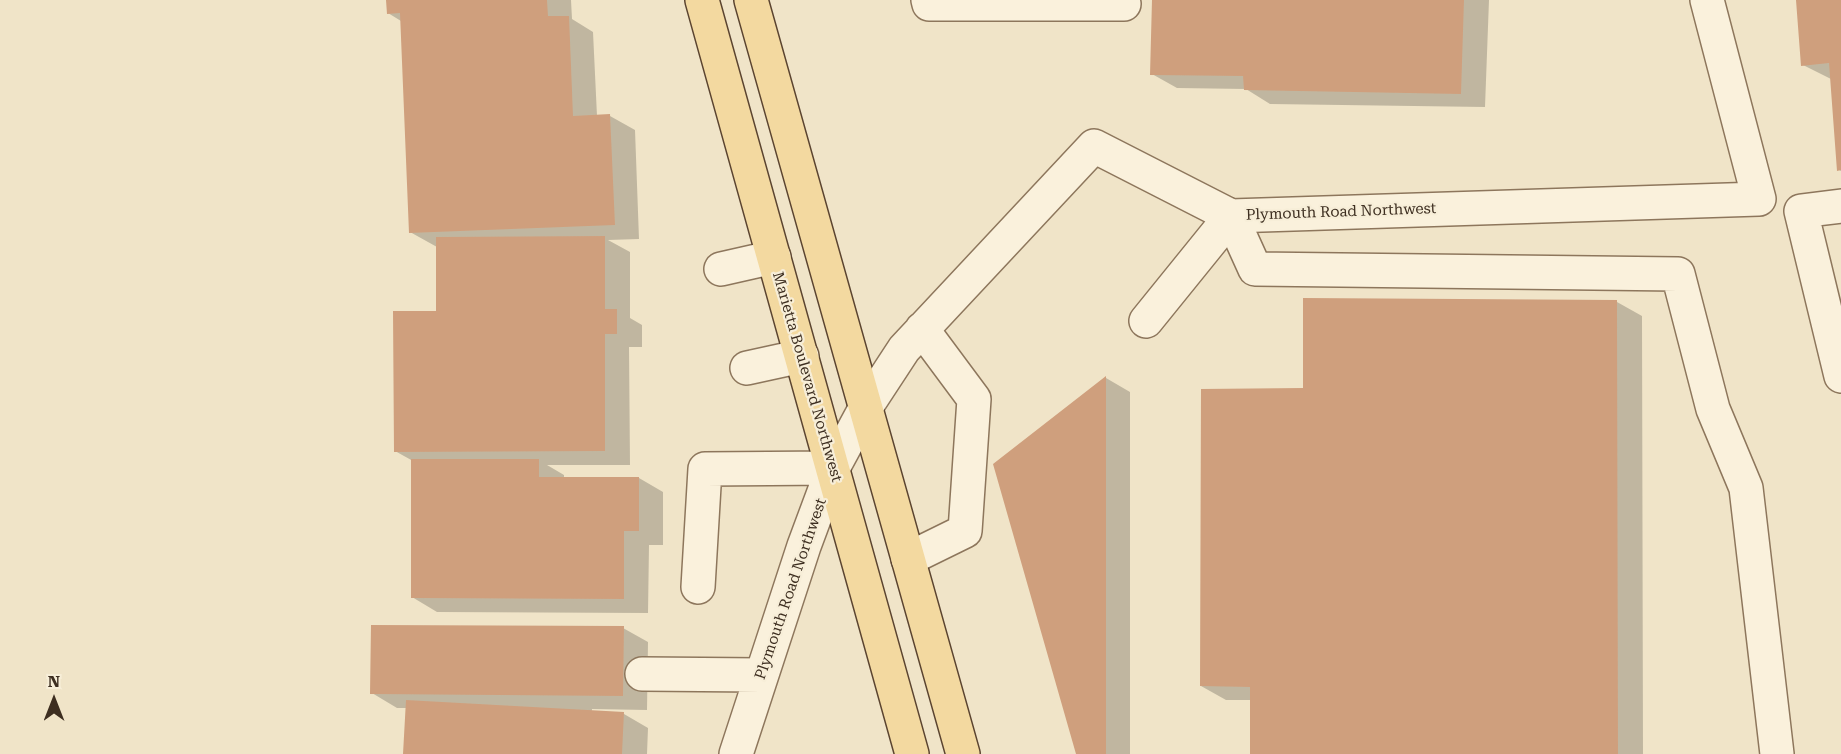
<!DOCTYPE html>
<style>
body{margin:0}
#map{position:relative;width:1841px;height:754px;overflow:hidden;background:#f0e4c8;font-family:"Roboto Serif",serif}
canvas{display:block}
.north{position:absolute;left:24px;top:670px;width:60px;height:60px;-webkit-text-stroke:4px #f7eed8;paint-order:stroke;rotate:0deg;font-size:16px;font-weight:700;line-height:24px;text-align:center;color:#3d2e20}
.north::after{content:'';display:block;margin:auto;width:21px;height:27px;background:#3d2e20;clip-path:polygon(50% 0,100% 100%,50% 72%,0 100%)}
</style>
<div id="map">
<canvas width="1841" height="754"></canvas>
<div class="north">N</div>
</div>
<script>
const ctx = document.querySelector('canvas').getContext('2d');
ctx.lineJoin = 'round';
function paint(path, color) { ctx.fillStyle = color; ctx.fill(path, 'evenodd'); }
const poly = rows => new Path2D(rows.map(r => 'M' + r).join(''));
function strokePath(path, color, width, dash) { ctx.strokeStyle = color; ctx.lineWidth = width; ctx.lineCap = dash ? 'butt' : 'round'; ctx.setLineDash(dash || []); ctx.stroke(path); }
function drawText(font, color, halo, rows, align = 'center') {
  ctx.font = font + ' "Roboto Serif",serif'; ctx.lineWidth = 4.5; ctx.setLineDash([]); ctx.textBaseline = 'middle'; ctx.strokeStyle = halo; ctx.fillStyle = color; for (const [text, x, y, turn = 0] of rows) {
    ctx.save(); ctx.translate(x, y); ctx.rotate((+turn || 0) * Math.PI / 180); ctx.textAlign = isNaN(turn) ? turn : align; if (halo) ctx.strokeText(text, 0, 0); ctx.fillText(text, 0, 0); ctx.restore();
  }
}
paint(poly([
 [388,0,571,0,572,19,593,32,597,116,610,116,635,130,639,239,608,240,630,252,630,318,642,325,642,347,629,347,630,465,547,465,564,475,564,478,639,478,663,492,663,545,649,545,648,613,437,612,412,597,413,461,395,451,438,313,437,247,410,232,401,21,388,13],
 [1153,0,1489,0,1485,107,1270,104,1246,89,1177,88,1152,74],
 [1797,0,1841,0,1841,171,1839,170,1831,79,1803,65],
 [1617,302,1642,316,1643,754,1252,754,1252,700,1226,700,1201,686,1304,390],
 [1106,378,1130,392,1130,754,1078,754,995,465],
 [623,628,648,642,647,710,592,709,592,712,624,714,648,728,647,754,405,754,407,708,397,708,372,693]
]), '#0003');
paint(poly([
 [386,0,547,0,548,16,569,16,573,116,610,114,615,225,409,233,400,13,387,14],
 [1152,0,1464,0,1461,94,1244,90,1243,76,1150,75],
 [1796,0,1841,0,1841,170,1837,171,1829,63,1801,66],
 [605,236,605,309,617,309,617,334,605,334,605,451,394,452,393,311,436,311,436,237],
 [1303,298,1617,300,1618,754,1250,754,1250,687,1200,686,1201,389,1303,388],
 [1106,376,1106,754,1076,754,993,464],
 [411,459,539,459,539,477,639,477,639,531,624,531,624,599,411,598],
 [371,625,624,626,623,696,370,694],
 [406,700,624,712,622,754,403,754]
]), '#cf9f7d');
const minor = poly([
 [928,0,929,4,1124,4],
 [1841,206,1801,211,1841,376],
 [721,269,774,257],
 [1146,321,1231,216,1255,269,1678,274,1713,409,1746,488,1777,754],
 [747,368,802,356],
 [908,559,965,531,974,399,922,329],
 [698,587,705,469,833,468],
 [642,674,761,675],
 [736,754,804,546,833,468,866,407,904,349,1094,146,1231,216,1759,199,1707,0]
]);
const major = poly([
 [702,0,912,754],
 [751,0,963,754]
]);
strokePath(minor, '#8d765c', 36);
strokePath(major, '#5b4430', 36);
strokePath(minor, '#faf1dc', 33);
strokePath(major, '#f3d9a0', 33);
drawText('15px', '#3d2e20', '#f7eed8', [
 ["Plymouth Road Northwest",1341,212,-2],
 ["Marietta Boulevard Northwest",807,377,74],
 ["Plymouth Road Northwest",791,589,-71]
]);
</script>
